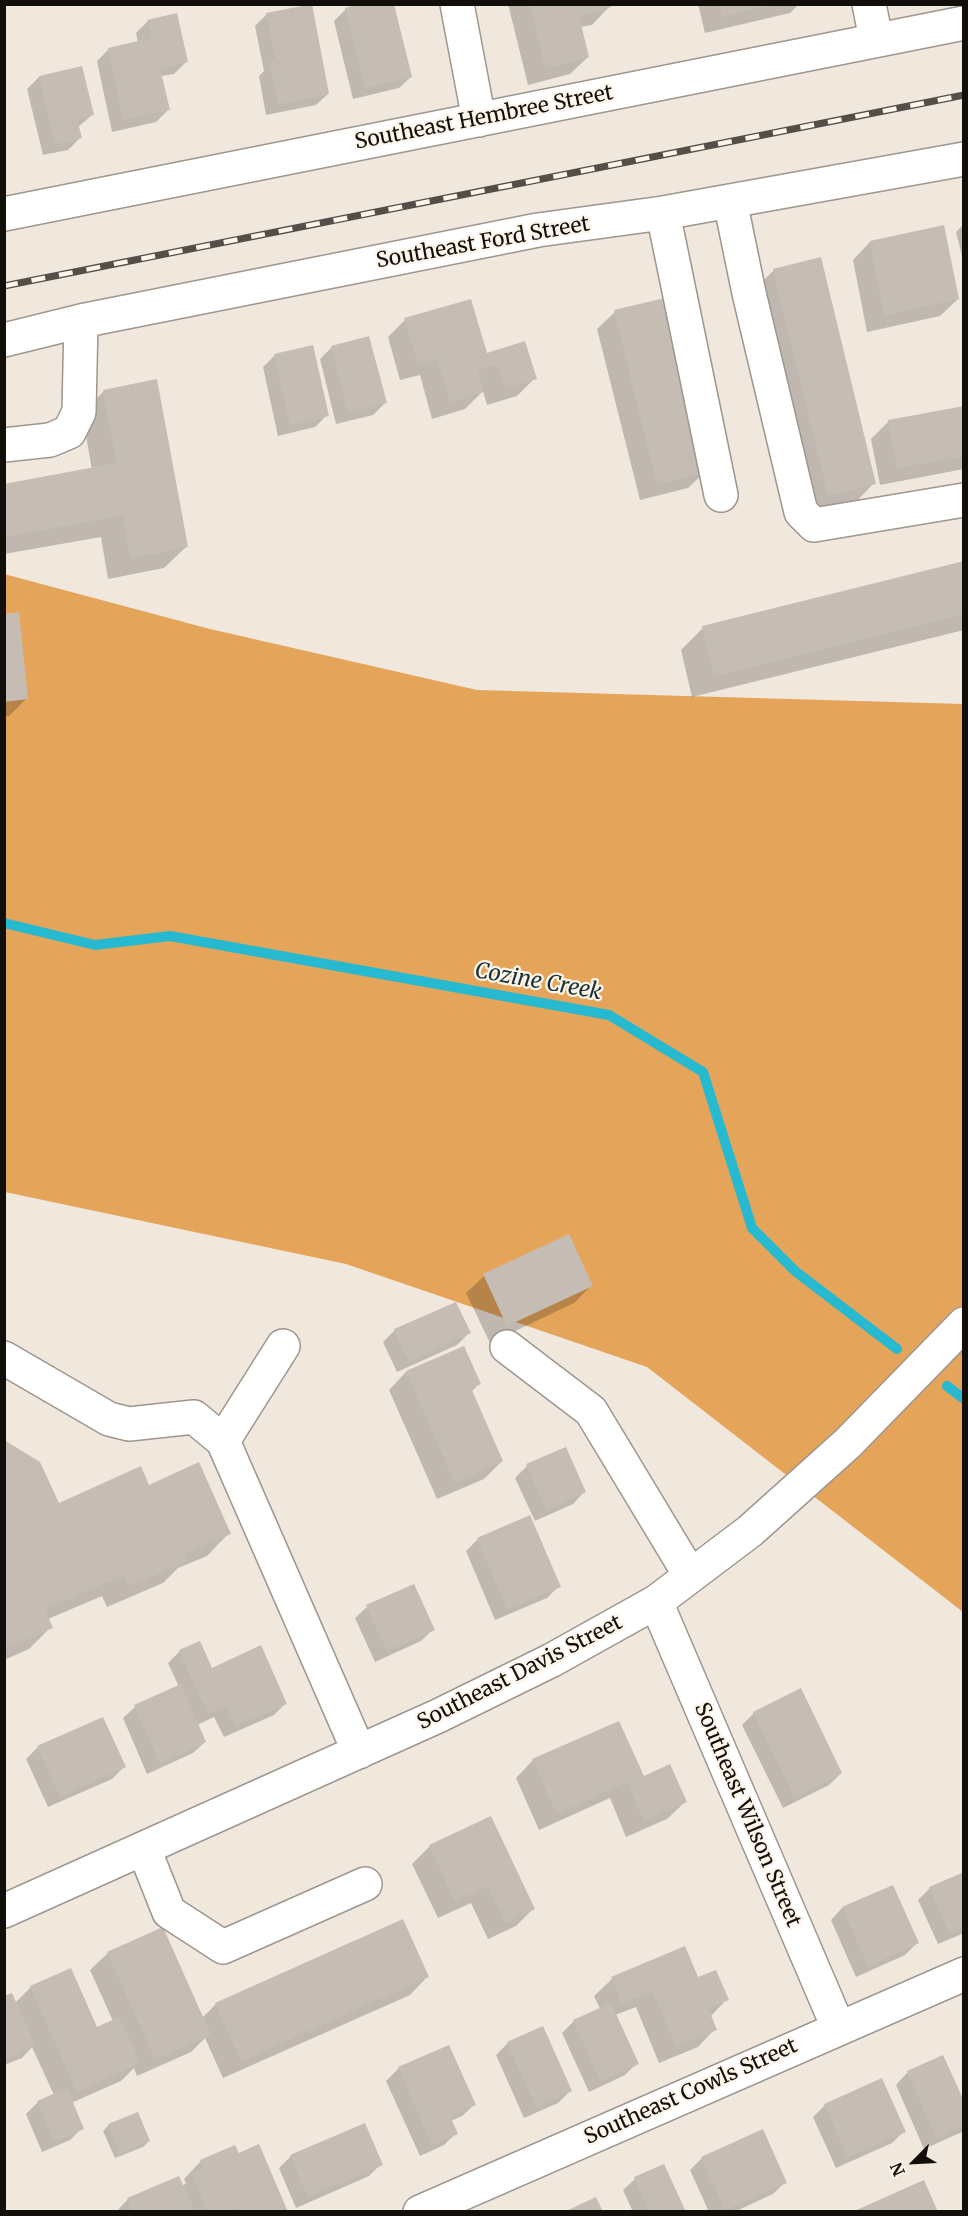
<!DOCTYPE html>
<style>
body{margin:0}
#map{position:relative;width:968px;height:2216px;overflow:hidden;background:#f0e7dd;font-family:Merriweather,serif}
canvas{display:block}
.frame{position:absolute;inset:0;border:6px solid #120f0b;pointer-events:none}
.north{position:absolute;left:884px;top:2132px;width:60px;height:60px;-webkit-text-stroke:4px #fdf4ea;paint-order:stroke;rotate:246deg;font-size:16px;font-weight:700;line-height:24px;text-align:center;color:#120f0b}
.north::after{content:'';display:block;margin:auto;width:21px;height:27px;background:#120f0b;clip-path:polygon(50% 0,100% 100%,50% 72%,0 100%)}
</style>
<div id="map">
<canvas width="968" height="2216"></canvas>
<div class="frame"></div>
<div class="north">N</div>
</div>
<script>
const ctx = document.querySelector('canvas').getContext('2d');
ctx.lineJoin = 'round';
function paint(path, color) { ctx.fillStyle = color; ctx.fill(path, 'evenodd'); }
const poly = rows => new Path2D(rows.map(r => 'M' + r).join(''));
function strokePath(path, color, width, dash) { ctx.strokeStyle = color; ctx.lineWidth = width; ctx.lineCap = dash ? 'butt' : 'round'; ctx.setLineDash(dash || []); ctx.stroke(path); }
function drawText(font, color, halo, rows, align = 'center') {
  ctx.font = font + ' Merriweather,serif'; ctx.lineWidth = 4.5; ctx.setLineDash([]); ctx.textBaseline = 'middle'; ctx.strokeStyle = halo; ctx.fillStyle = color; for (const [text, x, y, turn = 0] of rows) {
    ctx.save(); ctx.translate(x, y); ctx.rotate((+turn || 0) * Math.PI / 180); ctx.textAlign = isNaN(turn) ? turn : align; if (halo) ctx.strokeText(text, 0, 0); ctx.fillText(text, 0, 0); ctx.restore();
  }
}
paint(poly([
 [4,574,210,629,477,690,963,704,963,1612,647,1367,346,1264,5,1192]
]), '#e4a55a');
paint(poly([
 [508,4,609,4,609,7,592,25,580,27,588,57,570,74,528,85],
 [698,4,799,4,790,13,705,33],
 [346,9,411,77,399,88,353,99,334,21],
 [267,14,328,94,316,105,266,115,259,76,264,71,255,26],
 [148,21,186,62,174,74,161,76,168,110,156,122,112,132,97,61,109,49,138,43,136,33],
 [39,77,92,115,78,127,80,138,68,150,43,155,27,89],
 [964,224,964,264,956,232],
 [870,242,958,299,940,316,867,332,853,260],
 [774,270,874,483,857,501,811,511,756,288],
 [615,312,706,471,688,488,640,500,597,329],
 [405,320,486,354,535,378,517,396,487,405,483,391,465,409,432,419,420,375,400,380,388,337],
 [332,347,385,403,373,415,336,424,320,359],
 [275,355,327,415,315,427,278,436,263,367],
 [104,391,187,546,164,568,108,579,101,537,4,554,4,486,92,470,82,413],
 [964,408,964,469,880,485,871,439,889,421],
 [964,563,964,630,692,697,681,650,703,628],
 [4,615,26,699,9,716,4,717],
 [484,1276,591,1286,574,1303,490,1343,466,1293],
 [395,1330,469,1333,457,1345,397,1372,383,1342],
 [463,1348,479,1384,471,1392,502,1461,484,1479,437,1499,389,1390,406,1372],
 [4,1441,58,1505,148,1487,229,1533,207,1556,178,1568,163,1583,107,1607,102,1596,48,1619,51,1627,29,1649,4,1660],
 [527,1466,584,1492,573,1504,535,1521,515,1478],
 [478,1539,559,1586,547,1598,495,1620,466,1551],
 [367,1607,433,1629,421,1641,375,1662,355,1618],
 [180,1651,211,1670,286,1703,274,1715,224,1737,214,1717,197,1725,205,1742,193,1753,147,1774,123,1718,135,1707,179,1687,168,1663],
 [754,1713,841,1773,829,1785,783,1808,742,1725],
 [38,1747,124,1767,112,1779,48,1807,26,1759],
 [533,1760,643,1778,685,1802,667,1819,626,1837,610,1798,539,1830,516,1778],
 [430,1846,533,1909,516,1926,488,1939,471,1903,438,1918,412,1864],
 [964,1874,964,1933,938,1944,918,1900,930,1888],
 [892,1886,917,1943,905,1955,856,1977,831,1920,842,1908],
 [685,1948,697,1979,727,1999,710,2017,715,2029,698,2047,659,2063,636,2007,615,2015,637,2063,625,2075,589,2092,562,2033,574,2021,600,2009,594,1996,612,1979],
 [108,1953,202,2018,216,2004,427,1977,410,1995,223,2078,205,2038,191,2052,137,2076,134,2068,121,2081,71,2103,82,2128,70,2140,42,2152,26,2114,38,2102,54,2095,32,2047,22,2058,4,2065,4,1998,15,2003,31,1987,96,2029,113,2021,90,1970],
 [542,2028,570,2091,558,2103,524,2118,496,2055,508,2043],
 [448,2047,474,2105,462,2116,451,2121,456,2133,444,2145,420,2156,386,2081,398,2069],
 [942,2057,964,2102,964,2131,924,2149,896,2085,907,2073],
 [825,2105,904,2131,892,2143,836,2168,813,2117],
 [109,2125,149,2141,143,2147,115,2158,103,2131],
 [238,2155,287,2212,116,2212,128,2199,182,2186,186,2183,184,2179,201,2161],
 [291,2156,381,2164,369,2176,296,2208,279,2168],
 [702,2158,785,2182,773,2194,734,2212,709,2212,690,2170],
 [635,2179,684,2212,633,2212,623,2190]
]), '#0003');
strokePath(poly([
 [4,923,95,945,170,936,609,1015,703,1072,752,1228,795,1271,897,1349],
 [947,1386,964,1399]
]), '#27b9cf', 10);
paint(poly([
 [312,4,329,94,278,104,270,63,276,61,266,13],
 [359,4,394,4,412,77,365,88,345,8],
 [530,4,610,4,611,7,579,16,589,57,545,68],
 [719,4,769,4,769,5,722,17],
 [177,13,188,62,160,68,170,110,123,120,108,48,151,38,147,20],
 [82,66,94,115,77,119,82,138,55,144,39,76],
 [944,225,959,299,884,315,870,241],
 [821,257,876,484,828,495,773,269],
 [665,298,708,471,657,484,614,310],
 [471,299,487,353,525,341,537,379,505,388,497,364,477,370,484,392,450,402,437,358,418,364,404,318],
 [369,336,387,403,348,413,331,346],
 [313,345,329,416,290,425,274,354],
 [157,379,188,547,130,558,123,515,4,537,4,484,117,463,103,390],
 [964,406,964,456,897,468,888,420],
 [964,561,964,614,714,676,702,626],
 [19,612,28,699,4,702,4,614],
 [569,1234,593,1286,507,1326,483,1274],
 [456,1302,471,1333,409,1361,394,1329],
 [464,1346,481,1384,471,1388,503,1461,455,1483,406,1371],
 [4,1440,40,1462,59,1503,141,1466,149,1485,199,1462,231,1534,184,1554,187,1561,129,1586,124,1575,45,1609,53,1628,4,1648],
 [566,1447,586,1492,547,1510,526,1464],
 [530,1515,561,1587,507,1609,477,1538],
 [414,1584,435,1630,387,1651,366,1605],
 [200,1641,212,1668,261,1645,287,1704,236,1726,227,1706,208,1714,179,1650],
 [181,1684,206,1742,160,1763,134,1705],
 [801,1688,842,1773,795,1797,753,1712],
 [103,1717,126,1767,60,1797,37,1746],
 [619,1721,644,1776,670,1764,687,1802,644,1821,627,1782,557,1814,532,1759],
 [491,1816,535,1909,505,1923,488,1886,455,1901,429,1845],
 [964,1872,964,1927,950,1934,929,1887],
 [893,1885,919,1943,868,1966,842,1907],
 [403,1919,429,1977,241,2061,215,2003],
 [163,1927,211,2035,155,2059,107,1952],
 [685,1946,698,1977,716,1970,729,2000,708,2008,717,2030,676,2046,653,1991,622,2003,611,1977],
 [71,1968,97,2027,119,2017,140,2063,77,2092,30,1986],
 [12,1993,35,2046,4,2060,4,1996],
 [611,2003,639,2064,601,2081,573,2020],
 [543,2026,572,2091,536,2107,507,2042],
 [449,2045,476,2105,450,2116,458,2134,432,2145,398,2067],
 [943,2055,964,2101,964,2126,936,2138,907,2071],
 [882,2078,906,2132,848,2157,824,2104],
 [67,2088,84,2129,54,2142,37,2101],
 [138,2112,150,2141,120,2154,108,2124],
 [365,2123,383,2165,308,2197,290,2155],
 [763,2129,787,2183,725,2210,701,2157],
 [259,2144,288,2212,241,2212,239,2208,231,2212,208,2212,192,2174,204,2169,200,2160,235,2145,239,2153],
 [664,2164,686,2212,649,2212,634,2177],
 [179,2176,195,2212,133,2212,127,2198],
 [924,2180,938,2212,852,2212],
 [596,2197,603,2212,564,2212]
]), '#c5bcb3');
const minor = poly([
 [457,4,479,120],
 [869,4,876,39],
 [730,201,749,293,801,512,814,525,964,500],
 [663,213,721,495],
 [4,214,964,23],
 [4,340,81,321,538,230,663,213,964,159],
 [4,445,50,440,69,432,79,412,81,321],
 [507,1347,591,1411,690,1575],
 [4,1358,109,1419,129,1424,194,1417,223,1441,359,1752],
 [223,1441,283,1346],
 [656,1602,838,2027],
 [144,1849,169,1912,223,1947,365,1884],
 [4,1911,438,1716,552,1660,656,1602,750,1531,848,1443,964,1324],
 [420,2212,964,1974]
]);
strokePath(minor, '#9f968d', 36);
strokePath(minor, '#fff', 33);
const rail = poly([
 [4,286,964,95]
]);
strokePath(rail, '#534e48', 7);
strokePath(rail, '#fdf4ea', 4.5, [14]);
drawText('21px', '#120f0b', '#fdf4ea', [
 ["Southeast Hembree Street",484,118,-11],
 ["Southeast Ford Street",483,243,-10],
 ["Southeast Davis Street",520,1673,-27],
 ["Southeast Wilson Street",747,1815,67],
 ["Southeast Cowls Street",691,2092,-24]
]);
drawText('italic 22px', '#193034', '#fdf4ea', [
 ["Cozine Creek",538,982,10]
]);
</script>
